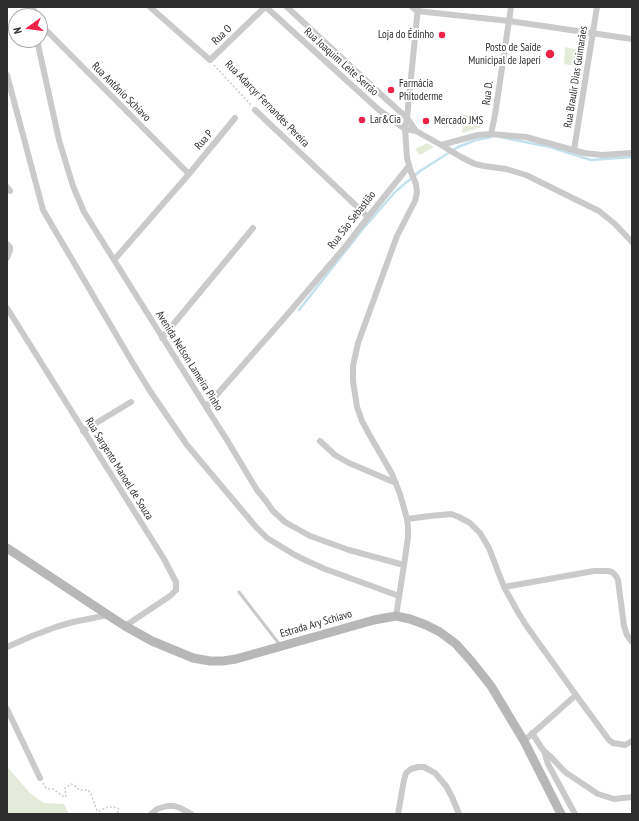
<!DOCTYPE html>
<meta charset="utf-8">
<style>
body{margin:0}
#map{position:relative;width:639px;height:821px;overflow:hidden;background:#fff;font-family:"PT Sans Narrow",sans-serif}
canvas{display:block}
.frame{position:absolute;inset:0;border:8px solid #2d2d2d;pointer-events:none}
.north{position:absolute;left:8px;top:8px;width:40px;height:40px;box-sizing:border-box;background:#fff;border:1px solid #ababab;border-radius:50%;rotate:256deg;font-size:11px;font-weight:700;line-height:16px;text-align:center;color:#2d2d2d}
.north::after{content:'';display:block;margin:auto;width:14px;height:18px;background:#ef2347;clip-path:polygon(50% 0,100% 100%,50% 72%,0 100%)}
</style>
<div id="map">
<canvas width="639" height="821"></canvas>
<div class="frame"></div>
<div class="north">N</div>
</div>
<script>
const ctx = document.querySelector('canvas').getContext('2d');
ctx.lineJoin = 'round';
function paint(path, color) { ctx.fillStyle = color; ctx.fill(path, 'evenodd'); }
const poly = rows => new Path2D(rows.map(r => 'M' + r).join(''));
function strokePath(path, color, width, dash) { ctx.strokeStyle = color; ctx.lineWidth = width; ctx.lineCap = dash ? 'butt' : 'round'; ctx.setLineDash(dash || []); ctx.stroke(path); }
function drawText(font, color, halo, rows, align = 'center') {
  ctx.font = font + ' "PT Sans Narrow",sans-serif'; ctx.lineWidth = 4; ctx.setLineDash([]); ctx.textBaseline = 'middle'; ctx.strokeStyle = halo; ctx.fillStyle = color; for (const [text, x, y, turn = 0] of rows) {
    ctx.save(); ctx.translate(x, y); ctx.rotate((+turn || 0) * Math.PI / 180); ctx.textAlign = isNaN(turn) ? turn : align; if (halo) ctx.strokeText(text, 0, 0); ctx.fillText(text, 0, 0); ctx.restore();
  }
}
paint(poly([
 [565,47,578,50,576,66,564,64],
 [464,115,481,116,481,127,462,133],
 [427,143,434,147,420,155,415,149],
 [7,767,31,794,44,803,64,804,69,814,7,814]
]), '#e5ebd9');
strokePath(poly([
 [500,137,550,147,591,160,632,157],
 [299,310,362,230,395,192,420,171,458,147,476,140,491,137]
]), '#c3e1ed', 2.5);
strokePath(poly([
 [214,65,251,105],
 [43,783,46,788,50,789,53,789,64,797,66,796,65,788,71,784,74,785,79,790,88,790,91,794,97,811,99,811,108,807,114,807,118,808,119,810,117,814]
]), '#cacaca', 1.5, [2, 2]);
strokePath(poly([
 [239,592,280,645]
]), '#cacaca', 3);
strokePath(poly([
 [150,7,210,60,265,7],
 [266,7,379,110,405,129,416,131,441,145,478,135,491,134,526,137,584,153,602,155,632,153],
 [287,7,387,100,407,118,416,131],
 [412,7,417,11,509,21,632,39],
 [418,7,407,118,405,129,407,158,411,172,416,184,417,192,415,201,397,236,358,343,353,366,353,381,357,407,362,421,369,434,392,474,400,494,407,519,430,516,451,514,459,517,470,523,480,533,489,548,504,587,519,614,528,628,576,695,609,740,613,743,625,745,632,741],
 [32,16,34,7],
 [40,24,189,174],
 [37,40,59,140,73,186,84,212,206,407,227,440,257,490,266,501,273,511,285,522,310,536,349,550,404,565,408,537,408,527,407,519],
 [7,75,43,210,131,360,150,391,187,445,256,527,267,538,295,555,305,560,325,569,399,596],
 [255,110,368,217],
 [491,134,495,115,511,7],
 [441,145,461,157,475,164,484,166,506,169,526,175,599,211,615,224,632,242],
 [574,150,597,7],
 [7,187,10,191],
 [7,244,10,247,10,250,7,258],
 [114,260,189,174,235,118],
 [7,308,164,559,176,582,176,590,170,596,125,626],
 [162,338,253,228],
 [206,407,286,316,345,247,368,217,409,166],
 [83,431,131,402],
 [320,441,335,455,349,463,396,483],
 [504,587,594,571,608,571,612,572,616,576,618,580,624,626,627,635,632,642],
 [396,616,404,565],
 [7,647,32,636,56,627,73,622,108,615],
 [7,709,40,778],
 [532,733,543,750,551,757,565,772,598,794,614,799,632,797],
 [524,741,576,695],
 [544,751,548,764,575,814],
 [151,814,157,809,167,806,174,806,180,808,191,814],
 [398,814,404,780,406,773,411,769,418,767,424,767,435,773,446,786,452,797,459,814]
]), '#cacaca', 6);
strokePath(poly([
 [7,548,108,615,125,626,152,641,193,658,210,661,223,661,236,659,374,620,396,616,410,619,426,625,440,632,456,644,472,662,491,686,524,741,561,814]
]), '#b7b7b7', 9);
for (const [x, y, r, color] of [
 [442,35,4,"#ef2347"],
 [550,54,5,"#ef2347"],
 [391,90,4,"#ef2347"],
 [362,120,4,"#ef2347"],
 [426,121,4,"#ef2347"]
]) { const dot = new Path2D(); dot.arc(x, y, r, 0, 2 * Math.PI); ctx.fillStyle = color; ctx.fill(dot); strokePath(dot, '#fff', 1.5); }
drawText('11px', '#2d2d2d', '#fff', [
 ["Rua O",222,35,-44],
 ["Rua Joaquim Leite Serrão",341,62,42],
 ["Rua Braulir Dias Guimarães",576,77,-81],
 ["Rua Antônio Schiavo",121,92,45],
 ["Rua D.",488,93,-82],
 ["Rua Adarcyr Fernandes Pereira",267,104,46],
 ["Rua P",204,140,-50],
 ["Rua São Sebastião",352,220,-52],
 ["Avenida Nelson Lameira Pinho",189,361,58],
 ["Rua Sargento Manoel de Souza",119,469,58],
 ["Estrada Ary Schiavo",316,624,-16]
]);
drawText('11px', '#2d2d2d', '#fff', [
 ["Loja do Édinho",434,35,"right"],
 ["Posto de Saíde",541,48,"right"],
 ["Municipal de Japeri",541,61,"right"],
 ["Farmácia",399,84],
 ["Phitoderme",399,97],
 ["Lar&Cia",370,120],
 ["Mercado JMS",434,121]
], 'left');
</script>
